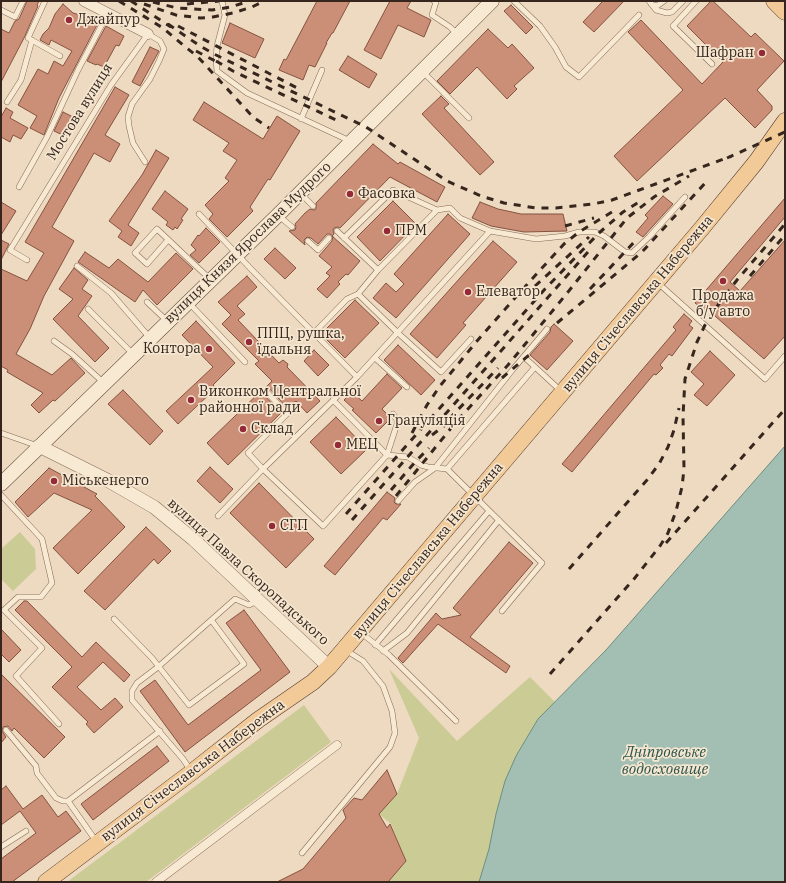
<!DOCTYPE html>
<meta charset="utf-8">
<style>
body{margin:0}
#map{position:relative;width:786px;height:883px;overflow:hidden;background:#eddac0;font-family:"IBM Plex Serif",serif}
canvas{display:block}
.frame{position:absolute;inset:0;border:2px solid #36261d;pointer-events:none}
</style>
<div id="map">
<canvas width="786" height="883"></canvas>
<div class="frame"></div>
</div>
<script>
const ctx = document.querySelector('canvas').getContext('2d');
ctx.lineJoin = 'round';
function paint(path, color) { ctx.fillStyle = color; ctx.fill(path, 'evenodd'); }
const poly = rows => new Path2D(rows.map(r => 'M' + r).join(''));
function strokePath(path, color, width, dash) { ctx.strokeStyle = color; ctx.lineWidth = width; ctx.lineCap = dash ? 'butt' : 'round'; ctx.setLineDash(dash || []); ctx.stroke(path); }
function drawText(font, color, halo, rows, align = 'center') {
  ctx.font = font + ' "IBM Plex Serif",serif'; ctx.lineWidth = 3.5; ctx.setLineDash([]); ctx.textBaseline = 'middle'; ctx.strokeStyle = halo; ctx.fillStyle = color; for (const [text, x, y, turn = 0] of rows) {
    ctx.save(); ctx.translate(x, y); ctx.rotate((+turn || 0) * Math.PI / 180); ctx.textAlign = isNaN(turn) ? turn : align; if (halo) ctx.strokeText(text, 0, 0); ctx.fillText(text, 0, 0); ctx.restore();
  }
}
paint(poly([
 [20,532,35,549,36,569,13,591,1,579,1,549],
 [389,669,457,741,530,677,555,702,538,719,516,757,505,781,496,814,489,849,479,882,388,882,406,861,391,824,379,814,397,794,419,738],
 [304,705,331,742,146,882,67,882]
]), '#cbcb95');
const water = poly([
 [785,446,785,882,479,882,489,849,496,814,505,781,516,756,538,719,606,650,785,446]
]);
paint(water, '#a3bfb4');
strokePath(water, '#6b8d80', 1);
const building = poly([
 [27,1,39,1,37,5,38,6,24,38,1,82,1,29,9,33,15,21,19,19,27,1],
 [317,1,350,1,333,33,332,33,326,43,327,43,315,67,309,65,303,80,279,70,284,59,286,60,317,1],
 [390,1,411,1,407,8,431,20,424,37,398,25,381,59,364,50,390,1],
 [603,1,624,1,594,32,583,22,603,1],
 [711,1,713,1,751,37,755,33,784,61,757,90,772,106,772,110,755,128,725,98,637,181,614,156,683,90,628,32,641,20,702,84,723,62,687,26,711,1],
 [63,4,73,13,87,17,98,23,59,98,44,135,30,128,37,116,18,105,38,69,48,74,54,61,63,66,72,51,51,40,49,45,40,40,43,34,49,28,55,14,63,4],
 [511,5,533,27,526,34,504,11,511,5],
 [230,23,264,39,255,58,222,43,230,23],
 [106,26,124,36,119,46,116,45,104,67,97,64,96,65,87,61,106,26],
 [488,29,508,48,512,44,534,68,514,86,517,89,507,99,477,67,450,94,437,81,488,29],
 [150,47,159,51,140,86,132,82,150,47],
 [348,56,377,74,369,88,339,70,348,56],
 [115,87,129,95,105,135,120,144,110,162,94,153,52,227,74,241,44,296,30,329,16,354,52,375,71,358,85,373,55,401,53,400,39,413,31,405,43,393,7,372,8,370,1,366,1,269,27,281,44,253,25,242,115,87],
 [441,96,449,104,444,108,494,162,480,175,422,114,441,96],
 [204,102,263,139,277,116,300,131,270,180,268,179,250,207,253,211,227,237,209,219,213,214,205,205,229,181,225,178,237,160,223,151,229,143,193,120,204,102],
 [6,108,13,112,10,118,28,128,21,139,13,135,10,142,1,137,1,117,6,108],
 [63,112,77,119,67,137,54,131,63,112],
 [373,144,398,164,400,162,445,187,437,202,390,177,340,228,338,227,334,228,333,230,334,234,332,236,360,261,348,275,346,274,338,282,340,284,327,298,317,289,330,276,326,273,332,267,319,256,332,241,333,236,330,234,327,234,318,244,311,238,307,237,304,240,305,245,289,231,295,230,296,227,295,224,305,213,310,209,314,210,316,209,316,203,373,144],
 [156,150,169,158,128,225,139,233,131,246,118,237,122,231,109,221,142,175,156,150],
 [165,191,188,209,181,219,183,220,177,229,175,227,173,230,166,225,168,222,152,209,165,191],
 [663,196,673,204,643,237,636,232,648,218,645,215,663,196],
 [785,198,785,217,730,282,740,291,785,240,785,336,764,359,707,309,705,311,695,303,785,198],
 [393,201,416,224,380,261,357,237,393,201],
 [1,202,16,211,1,235,1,202],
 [480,202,498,209,521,214,563,214,567,231,524,232,491,226,472,218,480,202],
 [448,214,470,234,396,318,373,298,386,283,396,292,404,284,394,274,448,214],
 [206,228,220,242,199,263,190,255,196,250,191,245,198,235,199,236,206,228],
 [1,240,9,244,1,260,1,240],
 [493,241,517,262,463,323,466,325,437,358,410,334,493,241],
 [275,248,296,268,285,279,264,259,275,248],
 [85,252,109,268,118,259,148,282,176,253,193,269,157,305,143,290,135,302,78,262,85,252],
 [74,268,88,280,82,289,92,296,78,316,109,348,95,362,53,319,73,299,59,289,74,268],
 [247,276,257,287,237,306,245,314,238,320,279,363,283,360,288,364,287,367,320,401,307,413,296,401,287,408,269,388,266,387,272,381,255,364,259,361,222,324,231,315,218,302,247,276],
 [355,300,379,323,345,358,321,334,355,300],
 [684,314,692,321,689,325,693,328,672,356,669,354,660,365,663,368,656,375,654,374,572,472,562,464,676,330,673,327,684,314],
 [196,321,235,363,213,385,216,388,178,424,166,411,213,367,182,335,196,321],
 [554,324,573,341,547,370,530,355,550,332,551,327,554,324],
 [398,345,435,380,421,395,384,360,398,345],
 [314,350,329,365,318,376,304,361,314,350],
 [710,351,735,375,707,406,694,395,704,384,691,372,710,351],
 [387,374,402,388,382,409,391,418,376,433,352,410,354,409,344,400,352,392,362,401,387,374],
 [123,390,163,431,150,445,108,404,123,390],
 [262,390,263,394,281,413,228,465,207,443,262,390],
 [336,417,367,449,341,474,310,442,336,417],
 [210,467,233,489,220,503,197,481,210,467],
 [49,468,97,494,95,496,125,527,78,574,53,548,92,510,54,493,28,517,15,502,49,468],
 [259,483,314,539,286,568,230,513,259,483],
 [387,492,395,498,394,502,396,504,401,504,387,520,383,518,335,575,324,566,387,492],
 [146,527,171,551,158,564,154,559,105,610,84,591,146,527],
 [509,542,533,563,470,637,510,666,506,673,438,624,403,663,398,658,436,613,442,619,461,615,453,608,509,542],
 [24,601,27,601,82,657,96,642,130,675,124,682,103,662,77,687,101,710,115,698,123,707,94,733,86,724,88,722,52,687,72,667,15,610,24,601],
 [244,610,290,672,185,752,140,691,155,680,188,725,261,670,226,623,244,610],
 [1,629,21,650,9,662,1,654,1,629],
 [1,674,65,737,44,758,14,728,12,731,8,726,3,727,2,731,6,737,1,743,1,674],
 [157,746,169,761,93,820,81,804,157,746],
 [387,770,397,794,379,814,387,828,390,824,406,861,388,882,277,882,303,869,346,818,343,810,354,798,362,800,387,770],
 [6,786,23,809,42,795,58,817,66,811,81,831,12,882,1,882,1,859,36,833,20,811,1,825,1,790,6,786]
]);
paint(building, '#cb8f77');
strokePath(building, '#85523f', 1);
const service = poly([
 [45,1,28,38,60,56],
 [222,1,225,15,217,46,216,60,217,71,247,93,350,141],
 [434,1,436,2,432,15,450,27,458,35],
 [514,1,540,26,555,47,566,67,579,77,639,15],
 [649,1,656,10,667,13,672,12,683,1],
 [696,1,673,26,712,64],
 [651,4,657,6,664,1],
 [1,10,15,17,23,1],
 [423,72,469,118],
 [7,102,21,80,32,40],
 [301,119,322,70],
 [19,187,47,137,78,70,108,13],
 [301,194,313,206],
 [199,214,252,270,357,377],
 [279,216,292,227],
 [337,231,378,270],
 [344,238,393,190,437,210],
 [168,240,147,264,135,253,157,229,196,266,210,279],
 [308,241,318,250,329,238],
 [27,260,10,250,111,85,148,34,160,41,164,49,159,61,150,79,132,104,128,117,129,126,133,143,145,162],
 [77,266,111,293,150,338],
 [658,283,765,379,785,356],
 [358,294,398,333,441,372,471,339],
 [147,302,167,321],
 [189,303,245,362],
 [88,309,133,354],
 [314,333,347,299,358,294,378,270,437,210,450,208,460,218,490,231,536,239,565,236,579,232,595,232,604,236,625,252,632,253,649,237,685,197],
 [54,341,72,354,104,383],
 [524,357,535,367],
 [375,358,407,387],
 [266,391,287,414,248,453,263,469,323,526,387,455,398,421,393,414],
 [333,400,387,455,408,457,421,465,428,467,447,469,542,563,502,611],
 [1,433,38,446],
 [447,469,535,367,561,391],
 [1,495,42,539,52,583,41,597,18,597,4,610,42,648,16,676,59,724],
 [398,501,415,482,435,468,514,368,547,329],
 [218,516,263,469,357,377,490,231],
 [114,619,152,658,189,705,244,664,212,621],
 [360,632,389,655,456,721],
 [375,645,489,511],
 [383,651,407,633,499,520],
 [6,730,36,766,37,773,56,798,63,801,68,801,160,731],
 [191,771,183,759,132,700,132,691,137,683,158,667,235,599,249,605,257,601],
 [68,801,96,841],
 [1,847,26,831],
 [302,853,390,747,395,733,392,711,383,686,363,661,347,651]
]);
const pedestrian = poly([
 [156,882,337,745]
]);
const minor = poly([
 [84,1,148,34]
]);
const tertiary = poly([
 [39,446,107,480,154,507,193,539,329,667]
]);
const secondary = poly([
 [1,484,278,215,492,1]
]);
const primary = poly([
 [774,1,785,12],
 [46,882,192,772,258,720,313,682,329,667,702,228,756,162,785,121]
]);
strokePath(service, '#866b59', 6);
strokePath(pedestrian, '#866b59', 9);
strokePath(minor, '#866b59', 11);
strokePath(tertiary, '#866b59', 14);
strokePath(secondary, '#684d3c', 15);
strokePath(primary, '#543a2d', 17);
strokePath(service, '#f8e9d3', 5);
strokePath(pedestrian, '#f8e9d3', 8);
strokePath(minor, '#f8e9d3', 10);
strokePath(tertiary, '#f8e9d3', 13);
strokePath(secondary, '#f8e9d3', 14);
strokePath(primary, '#f1ca98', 16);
strokePath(poly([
 [119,1,163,28,183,45,198,57,253,117,269,128],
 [131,1,171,27],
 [153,2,177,8,212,10,231,7,249,1],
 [144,4,176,15,201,18,213,17,233,13,252,7,264,1],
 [187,4,219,1],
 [168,24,200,46,216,55,366,127,447,181,481,196,504,203,536,208,556,208,593,204,612,200,732,156],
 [178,26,301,90],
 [196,51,221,64],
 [216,61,233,71,338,121],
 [727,158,785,132],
 [565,226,594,218],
 [750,276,785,235],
 [535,286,589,237],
 [590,289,638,238],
 [557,323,642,252,707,181],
 [502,378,529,355],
 [449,419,498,368],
 [412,433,427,405,440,386,477,341,531,280,564,244,579,232,612,212],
 [432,435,456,417],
 [391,490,416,461,429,448],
 [396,496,456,422,508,365,568,292,627,218,654,197,689,176],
 [346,514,545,289,599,233,623,212,639,202],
 [352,520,588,252],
 [666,543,785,409],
 [569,569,647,480,659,464,668,447,674,430,679,408],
 [550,674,634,579,660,546,668,533,676,511,682,487,684,469,683,416,685,379,697,342,705,325,718,305,737,280,785,224]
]), '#36261d', 3, [7, 7]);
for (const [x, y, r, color] of [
 [69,20,4,"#942937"],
 [762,53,4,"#942937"],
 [350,194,4,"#942937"],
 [387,231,4,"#942937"],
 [723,281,4,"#942937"],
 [468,292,4,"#942937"],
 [249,342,4,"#942937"],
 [209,349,4,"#942937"],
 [191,400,4,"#942937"],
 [379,421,4,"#942937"],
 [243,429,4,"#942937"],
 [338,445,4,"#942937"],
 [54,481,4,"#942937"],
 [272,526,4,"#942937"]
]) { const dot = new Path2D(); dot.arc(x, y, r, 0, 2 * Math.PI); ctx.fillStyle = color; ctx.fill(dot); strokePath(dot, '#f5e6d0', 1.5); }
drawText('14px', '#36261d', '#f5e6d0', [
 ["Джайпур",77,20],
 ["Шафран",754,53,"right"],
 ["Фасовка",358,194],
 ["ПРМ",395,231],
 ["Елеватор",476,292],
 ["Продажа",723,296,"center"],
 ["б/у авто",723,312,"center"],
 ["ППЦ, рушка,",257,334],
 ["їдальня",257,350],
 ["Контора",201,349,"right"],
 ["Виконком Центральної",199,392],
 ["районної ради",199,408],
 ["Грануляція",387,421],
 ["Склад",251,429],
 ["МЕЦ",346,445],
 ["Міськенерго",62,481],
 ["СГП",280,526]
], 'left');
drawText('14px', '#36261d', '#f5e6d0', [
 ["Мостова вулиця",80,112,-58],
 ["вулиця Князя Ярослава Мудрого",248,243,-44],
 ["вулиця Січеславська Набережна",638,304,-50],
 ["вулиця Січеславська Набережна",428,551,-50],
 ["вулиця Павла Скоропадського",248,572,42],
 ["вулиця Січеславська Набережна",193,771,-37]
]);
drawText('italic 15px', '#2c564e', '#f5e6d0', [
 ["Дніпровське",665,753],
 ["водосховище",665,770]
]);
</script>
